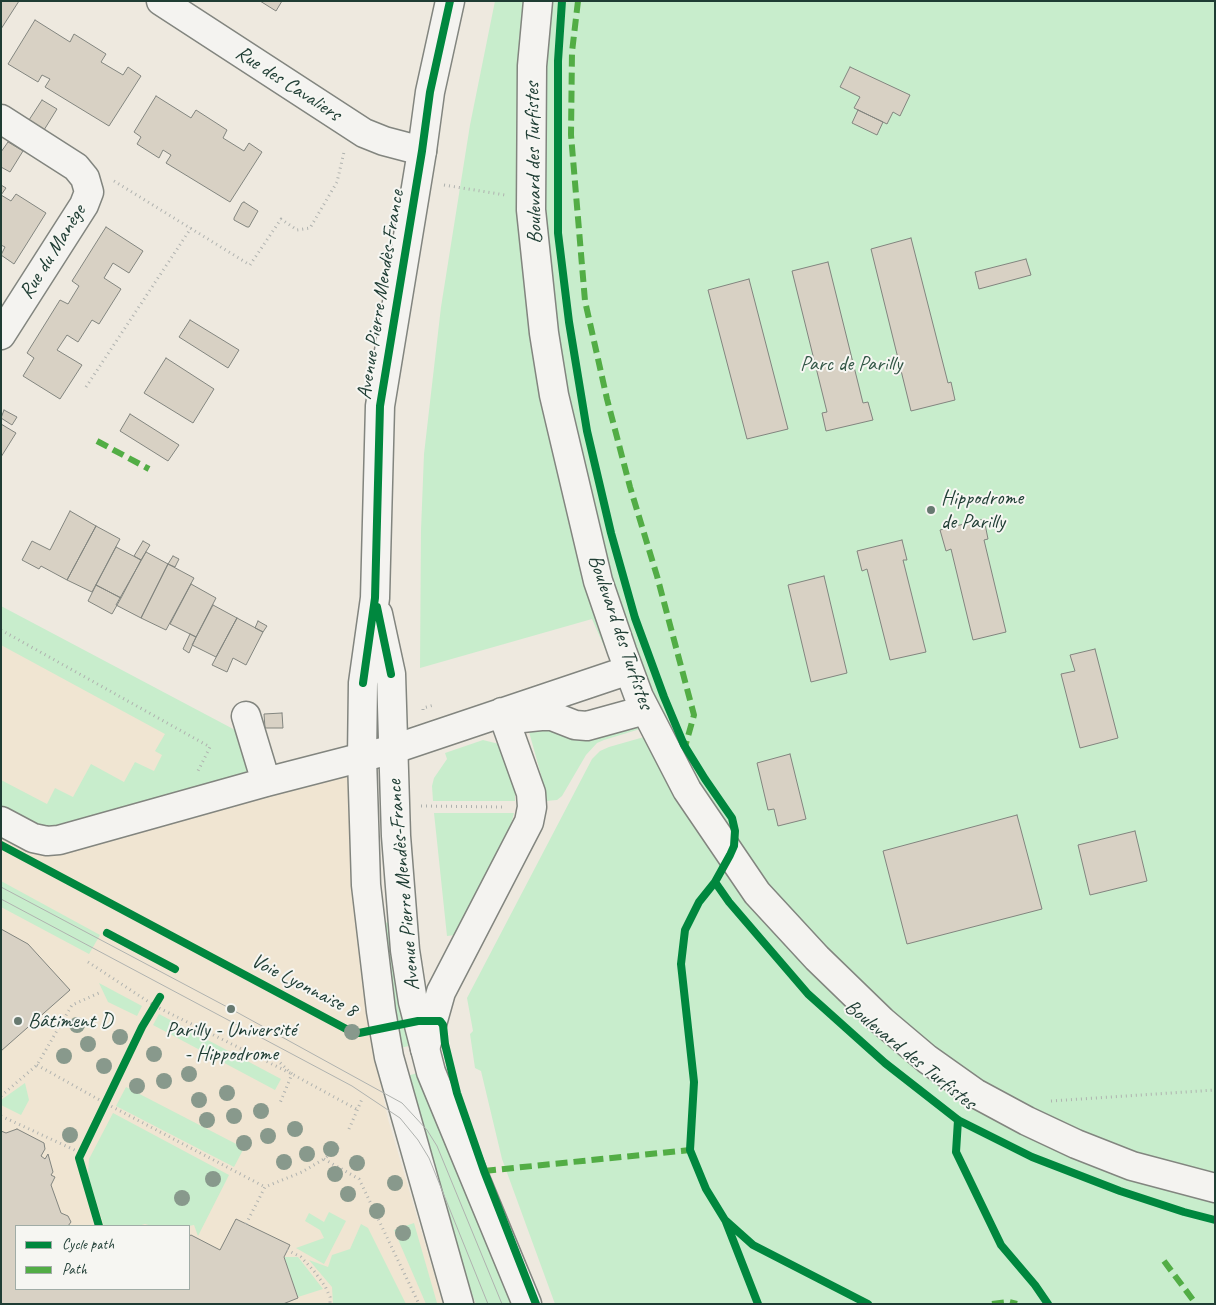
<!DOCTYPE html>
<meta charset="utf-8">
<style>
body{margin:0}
#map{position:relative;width:1216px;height:1305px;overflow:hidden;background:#eee9df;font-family:Caveat,sans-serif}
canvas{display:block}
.frame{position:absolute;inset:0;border:2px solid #1f3d34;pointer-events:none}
.legend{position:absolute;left:15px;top:1225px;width:175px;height:65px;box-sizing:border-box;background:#f6f6f2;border:1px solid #a0aca6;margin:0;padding:6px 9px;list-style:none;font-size:15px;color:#1f3d34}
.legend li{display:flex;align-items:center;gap:10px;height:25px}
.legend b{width:25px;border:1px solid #a0aca6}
</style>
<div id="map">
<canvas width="1216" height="1305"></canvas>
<div class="frame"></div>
<ul class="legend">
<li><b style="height:6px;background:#00873e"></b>Cycle path</li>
<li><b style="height:6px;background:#52ad45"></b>Path</li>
</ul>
</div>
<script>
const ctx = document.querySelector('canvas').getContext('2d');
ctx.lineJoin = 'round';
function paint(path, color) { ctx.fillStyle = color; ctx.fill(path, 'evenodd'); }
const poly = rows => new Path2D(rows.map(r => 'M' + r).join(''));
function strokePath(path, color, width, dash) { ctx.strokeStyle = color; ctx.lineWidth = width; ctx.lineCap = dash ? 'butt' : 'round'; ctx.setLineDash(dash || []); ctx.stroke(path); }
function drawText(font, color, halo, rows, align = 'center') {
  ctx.font = font + ' Caveat,sans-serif'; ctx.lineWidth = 4; ctx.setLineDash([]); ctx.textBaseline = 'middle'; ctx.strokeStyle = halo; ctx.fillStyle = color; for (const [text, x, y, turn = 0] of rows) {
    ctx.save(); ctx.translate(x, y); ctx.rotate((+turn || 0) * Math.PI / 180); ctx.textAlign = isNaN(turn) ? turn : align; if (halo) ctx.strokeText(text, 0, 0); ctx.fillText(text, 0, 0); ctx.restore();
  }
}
paint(poly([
 [1,606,250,773,348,747,356,862,379,1076,388,1119,443,1304,1,1304],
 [16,1226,189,1226,189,1289,16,1289]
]), '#f0e5d2');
paint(poly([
 [495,1,1215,1,1215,1304,555,1304,502,1159,481,1071,475,1068,470,1034,473,1031,467,998,592,759,600,751,609,747,644,737,640,729,604,740,597,743,586,755,562,796,557,800,546,801,544,786,528,728,636,725,640,728,592,619,420,668,421,530,424,454,441,307,470,125],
 [1,606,237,731,249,773,44,831,1,811,1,780,47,804,55,788,73,797,91,764,124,782,135,762,154,771,162,755,155,751,165,734,1,645],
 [483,740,499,744,515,788,515,801,433,801,432,786,434,778,447,759,445,753],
 [434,813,514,813,510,828,504,841,455,935,447,936],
 [1,881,100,935,89,954,1,907],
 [392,922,413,1045,400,1048,382,923],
 [99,983,142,1006,137,1016,108,1002],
 [159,1014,281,1079,275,1090,153,1025],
 [421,1072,511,1304,476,1304,462,1270,407,1076],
 [25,1083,29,1100,21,1115,1,1105,1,1100],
 [126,1087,244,1148,234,1167,116,1106],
 [113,1113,229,1175,198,1236,194,1225,189,1226,152,1226,145,1224,138,1226,104,1226,88,1175,89,1159],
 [329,1212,346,1221,324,1264,296,1248,324,1238,320,1230,305,1221,309,1213,324,1222],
 [414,1223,437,1303,437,1304,426,1304,394,1230],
 [361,1224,368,1228,406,1304,333,1304,332,1287,309,1260,328,1267,332,1255,350,1249],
 [284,1257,298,1257,323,1289,298,1297]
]), '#c8edcc');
const building = poly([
 [1,1,19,1,1,29,1,1],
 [260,1,282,1,276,11,260,1],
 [35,20,70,42,74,34,106,54,101,62,123,75,128,67,141,76,109,126,45,87,50,79,42,75,38,82,8,64,35,20],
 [850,67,910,95,900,116,893,112,887,124,854,108,860,97,840,87,850,67],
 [156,96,191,118,196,110,227,130,223,138,244,151,249,143,262,152,230,202,166,163,171,155,163,150,159,158,137,144,141,137,134,132,156,96],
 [42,100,57,109,44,130,29,120,42,100],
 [858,110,883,122,877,135,852,123,858,110],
 [8,142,23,151,10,172,1,167,1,152,8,142],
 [1,185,6,188,1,195,11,201,16,194,46,213,14,264,1,255,5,247,1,245,1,185],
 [244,202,258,211,249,227,247,227,234,220,234,218,242,203,244,202],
 [106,227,143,251,129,273,113,263,104,278,121,289,99,324,92,320,78,342,67,335,57,350,82,365,60,399,23,376,34,358,27,353,60,300,68,304,79,286,72,281,106,227],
 [911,238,948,383,951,382,955,400,911,411,871,249,911,238],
 [1026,259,1031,275,979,289,975,272,1026,259],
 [828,262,863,403,868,402,873,420,826,431,822,413,827,412,792,271,828,262],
 [749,279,788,429,747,439,708,290,749,279],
 [190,320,239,350,228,368,179,337,190,320],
 [166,358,214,389,193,423,144,393,166,358],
 [4,410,17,417,12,425,1,418,4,410],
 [130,414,179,445,168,461,120,431,130,414],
 [1,424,16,433,1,457,1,424],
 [70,511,96,526,67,580,41,566,39,569,22,560,32,541,50,550,70,511],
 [984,519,988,539,984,540,1006,632,973,640,951,549,946,551,940,530,984,519],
 [96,526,120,539,92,592,67,580,96,526],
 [902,540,907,560,903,560,926,652,890,660,867,569,862,571,857,551,902,540],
 [143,541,150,545,141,560,134,556,143,541],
 [116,547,141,560,121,598,96,585,116,547],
 [146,552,168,564,141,618,116,605,146,552],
 [173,556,179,559,175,567,168,564,173,556],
 [168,564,194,578,166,630,141,618,168,564],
 [824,576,847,673,811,682,788,585,824,576],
 [191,584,216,598,196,637,170,624,191,584],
 [96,585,121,598,112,614,88,601,96,585],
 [213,605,237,618,216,657,192,645,213,605],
 [237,618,263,632,246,665,233,658,227,672,212,665,237,618],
 [258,621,267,626,263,632,255,628,258,621],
 [190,634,196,637,189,653,183,649,190,634],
 [1095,649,1118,738,1080,748,1061,674,1075,671,1070,655,1095,649],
 [282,713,283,728,265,728,264,714,282,713],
 [790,754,806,819,778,826,774,809,768,810,757,763,790,754],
 [1017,815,1042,909,907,944,883,851,1017,815],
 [1135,831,1147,881,1090,895,1078,845,1135,831],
 [1,929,28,944,70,990,1,1051,1,929],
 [17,1129,44,1143,45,1149,41,1156,45,1159,48,1154,53,1172,51,1175,55,1177,51,1185,61,1213,68,1216,71,1222,68,1226,16,1226,16,1289,189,1289,189,1236,191,1235,220,1250,236,1219,290,1245,284,1257,298,1298,283,1304,1,1304,1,1131,6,1133,17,1129]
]);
paint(building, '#d8d1c4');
strokePath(building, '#82857f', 1);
const minor = poly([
 [161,1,364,133,384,141,422,151],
 [538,1,532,66,531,210,544,333,554,395,598,581,622,651,639,697,687,790,757,893,817,958,882,1021,927,1059,975,1093,1027,1121,1076,1144,1132,1166,1215,1188],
 [1,119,76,167,85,178,89,192,84,205,1,335],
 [246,716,266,782],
 [516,716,522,718,541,716,552,716,575,725,587,726,645,710],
 [1,821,33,838,47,841,59,840,266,782,394,749,629,670],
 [425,1049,441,992,529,822,532,807,531,793,502,712]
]);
const major = poly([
 [450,1,430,92,422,151,380,406,375,598,363,683,362,758,366,885,381,1011,389,1057,459,1304],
 [378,614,391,674,396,836,405,950,413,1002,431,1072,527,1304]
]);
strokePath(minor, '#82857f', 31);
strokePath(major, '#82857f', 31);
strokePath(poly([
 [114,181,250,265,281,219,297,230,310,228,337,182,344,152],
 [444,185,505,195],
 [86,387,191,228],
 [1,630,210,747,198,771],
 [423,710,423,708,434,705],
 [421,806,505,807],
 [107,933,175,969],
 [88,962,155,1006,292,1074,358,1110],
 [273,1056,292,1074,280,1103],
 [37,1065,105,1103,265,1187],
 [1,1096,37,1065,72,1005,99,993],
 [1051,1101,1215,1090],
 [1,1116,81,1153],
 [349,1129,362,1099],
 [324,1159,359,1179,419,1304],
 [246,1224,265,1187,302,1172,324,1159,339,1147],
 [99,1226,79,1158,142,1027,160,997],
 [287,1250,301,1257,314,1271,325,1286,330,1297,330,1304]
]), '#afb2af', 3, [1, 4]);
strokePath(minor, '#f4f3f0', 28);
strokePath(major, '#f4f3f0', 28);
strokePath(poly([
 [1,887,231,1009,402,1103,427,1130,437,1146,502,1304],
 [1,899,352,1086,400,1118,418,1140,429,1158,488,1304]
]), '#afb2af', 1);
strokePath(poly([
 [578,1,572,52,571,135,585,301,607,399,630,487,657,576,694,715,685,747],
 [97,441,149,469],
 [484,1171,690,1150],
 [1164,1261,1196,1304],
 [992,1304,1009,1302,1017,1304]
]), '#52ad45', 6, [12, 6]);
strokePath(poly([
 [562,1,558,61,558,233,569,322,587,431,611,533,635,618,664,697,684,745,705,779,725,808,732,818,735,831,734,846,730,855,715,882,699,902,685,930,681,964,694,1082,690,1150,706,1189,725,1220,753,1245,868,1304],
 [377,607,391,674],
 [363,683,375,598,380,406,422,151,430,92,450,1],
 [1,845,350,1031,359,1033,418,1021,440,1021,443,1025,445,1044,457,1093,484,1171,536,1304],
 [715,882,729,902,808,994,885,1063,958,1120,1032,1157,1120,1191,1184,1212,1215,1220],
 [107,933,175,969],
 [958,1120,956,1152,1001,1245,1035,1285,1048,1304],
 [726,1222,758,1304],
 [99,1226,79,1158,142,1027,160,997]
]), '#00873e', 8);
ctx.fillStyle = '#88998c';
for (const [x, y] of [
 [77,1025],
 [352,1032],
 [120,1037],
 [88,1044],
 [154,1054],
 [64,1056],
 [104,1066],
 [189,1074],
 [164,1081],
 [137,1086],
 [227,1093],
 [199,1100],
 [261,1111],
 [234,1116],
 [207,1120],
 [295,1129],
 [70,1135],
 [268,1136],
 [244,1143],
 [331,1149],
 [307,1154],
 [284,1162],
 [357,1163],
 [335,1174],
 [213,1179],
 [395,1183],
 [348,1194],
 [182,1198],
 [377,1211],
 [403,1233]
]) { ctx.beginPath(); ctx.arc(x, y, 8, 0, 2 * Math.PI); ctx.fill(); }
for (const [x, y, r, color] of [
 [931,510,5,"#677970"],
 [231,1009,5,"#677970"],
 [18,1021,5,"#677970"]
]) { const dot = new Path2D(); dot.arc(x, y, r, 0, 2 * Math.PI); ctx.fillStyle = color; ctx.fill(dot); strokePath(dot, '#f6f6f2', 2); }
drawText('21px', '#1f3d34', '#f6f6f2', [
 ["Rue des Cavaliers",288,84,33],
 ["Boulevard des Turfistes",534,163,-91],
 ["Rue du Manège",53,252,-58],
 ["Avenue Pierre Mendès-France",381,295,-81],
 ["Boulevard des Turfistes",620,632,71],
 ["Avenue Pierre Mendès-France",404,885,-95],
 ["Voie Lyonnaise 8",304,986,27],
 ["Boulevard des Turfistes",910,1055,39]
]);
drawText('21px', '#345848', '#f6f6f2', [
 ["Parc de Parilly",851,364]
]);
drawText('21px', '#1f3d34', '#f6f6f2', [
 ["Hippodrome",941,498],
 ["de Parilly",941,522],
 ["Bâtiment D",28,1021],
 ["Parilly - Université",231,1030,"center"],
 ["- Hippodrome",231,1054,"center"]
], 'left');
</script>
